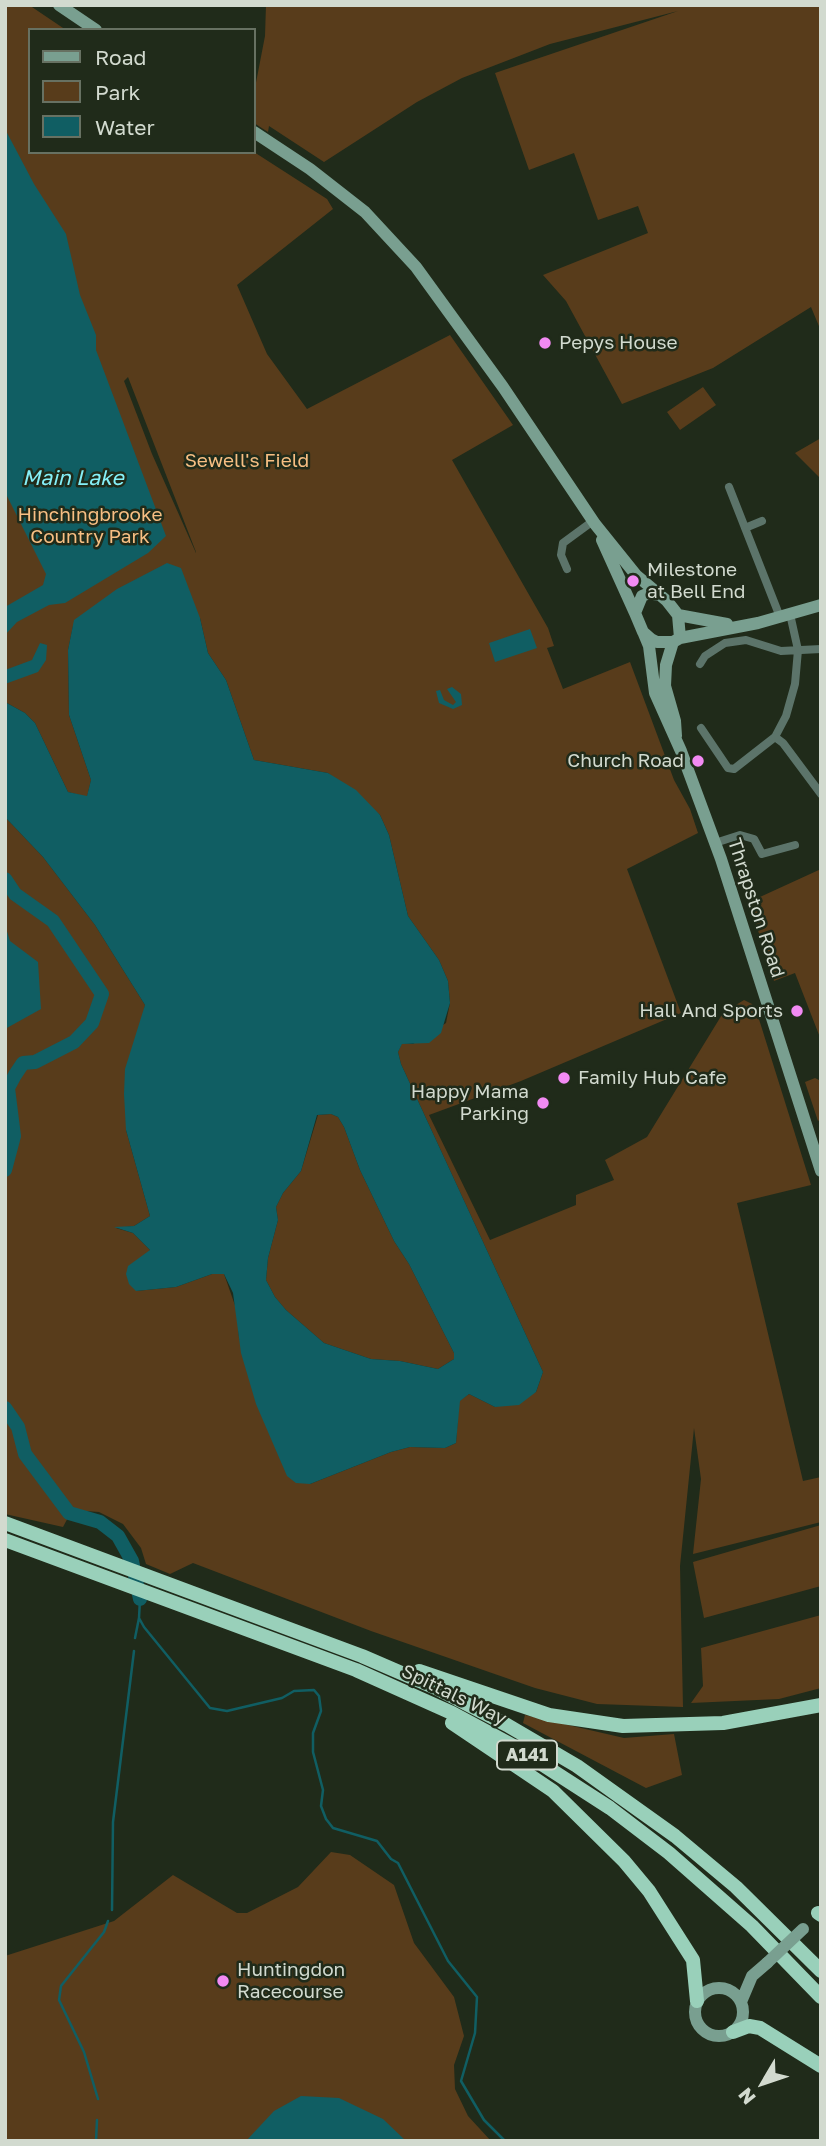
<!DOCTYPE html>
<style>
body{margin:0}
#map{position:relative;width:826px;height:2146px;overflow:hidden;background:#202b1a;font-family:"Golos Text",sans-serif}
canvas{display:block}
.frame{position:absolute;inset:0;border:7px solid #d2dacf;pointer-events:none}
.legend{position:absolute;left:28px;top:28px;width:228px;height:126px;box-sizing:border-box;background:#202b1a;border:2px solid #677162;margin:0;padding:9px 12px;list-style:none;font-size:21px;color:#d2dacf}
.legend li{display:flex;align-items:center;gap:14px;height:35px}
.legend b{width:35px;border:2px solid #677162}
.north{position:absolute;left:728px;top:2048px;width:70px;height:70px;-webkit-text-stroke:5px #202b1a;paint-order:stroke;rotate:231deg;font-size:19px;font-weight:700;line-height:28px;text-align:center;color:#d2dacf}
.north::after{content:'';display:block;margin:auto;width:24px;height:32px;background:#d2dacf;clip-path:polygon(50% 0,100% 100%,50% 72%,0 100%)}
</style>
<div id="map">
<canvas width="826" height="2146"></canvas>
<div class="frame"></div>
<ul class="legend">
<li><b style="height:9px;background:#799f90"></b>Road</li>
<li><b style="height:19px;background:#583c1b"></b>Park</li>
<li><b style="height:19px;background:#105e63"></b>Water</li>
</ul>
<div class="north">N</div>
</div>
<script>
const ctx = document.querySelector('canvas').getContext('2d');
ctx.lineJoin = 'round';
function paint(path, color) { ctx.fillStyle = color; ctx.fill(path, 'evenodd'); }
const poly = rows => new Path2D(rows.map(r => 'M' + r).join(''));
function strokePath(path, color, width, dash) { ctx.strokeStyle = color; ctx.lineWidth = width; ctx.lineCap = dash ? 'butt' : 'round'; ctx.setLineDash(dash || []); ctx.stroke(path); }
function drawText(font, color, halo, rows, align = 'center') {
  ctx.font = font + ' "Golos Text",sans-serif'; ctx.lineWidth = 5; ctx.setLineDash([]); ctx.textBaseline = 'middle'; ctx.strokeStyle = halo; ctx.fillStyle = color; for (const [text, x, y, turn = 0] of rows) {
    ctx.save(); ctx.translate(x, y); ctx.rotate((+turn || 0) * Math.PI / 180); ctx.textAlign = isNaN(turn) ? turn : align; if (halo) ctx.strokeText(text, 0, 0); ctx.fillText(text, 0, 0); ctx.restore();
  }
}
paint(poly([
 [5,5,29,5,66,30,30,30,30,152,254,152,327,199,333,209,237,285,267,354,307,409,450,335,513,425,452,460,548,628,554,646,547,648,563,689,630,662,674,780,690,809,698,833,627,869,681,1013,521,1081,429,1115,490,1240,576,1205,576,1195,614,1180,605,1160,647,1137,723,1013,744,1000,752,1004,758,1016,811,1185,737,1203,803,1481,821,1477,821,1522,693,1554,701,1479,694,1428,680,1566,683,1707,597,1704,535,1688,371,1631,193,1563,170,1574,146,1564,141,1548,123,1524,99,1512,72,1510,63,1527,5,1514,5,817,43,857,95,925,145,1005,126,1130,150,1216,134,1226,116,1228,133,1233,150,1250,136,1291,176,1287,212,1274,224,1274,237,1311,239,1338,310,1484,391,1452,410,1447,445,1448,456,1443,459,1401,469,1394,495,1407,536,1392,543,1372,401,1064,398,1052,402,1043,413,1044,446,1023,450,1003,448,981,439,960,408,916,389,835,380,815,328,773,254,760,226,680,208,653,200,618,73,626,68,650,69,715,91,780,87,797,68,792,35,723,25,713,5,702],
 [128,377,196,552,196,553,152,454,124,381],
 [266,5,821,5,821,331,811,307,713,368,622,404,566,301,543,275,648,233,638,206,598,220,574,153,529,170,495,73,678,11,550,44,462,78,417,102,324,162,269,126,268,132,254,123,254,93,265,36],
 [703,387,716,405,680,430,667,412],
 [821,438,821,479,795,453],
 [821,869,821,1040,795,973,774,981,749,902],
 [815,1078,821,1081,821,1119,818,1121,805,1082],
 [331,1114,338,1117,344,1127,360,1170,394,1241,409,1264,454,1353,454,1359,438,1369,400,1361,371,1359,324,1343,286,1310,275,1297,266,1280,268,1258,278,1220,276,1207,283,1193,301,1171,318,1115],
 [821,1525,821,1586,704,1618,693,1562],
 [821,1615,821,1688,779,1699,691,1703,703,1686,701,1648],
 [525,1715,624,1738,674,1734,682,1775,646,1788,523,1723],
 [331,1852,350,1855,394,1885,414,1943,454,1997,464,2036,454,2065,455,2089,468,2116,491,2141,5,2141,5,1956,114,1921,173,1875,237,1913,247,1913,298,1887]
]), '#583c1b');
paint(poly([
 [5,129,34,184,66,234,80,295,96,335,96,350,166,536,148,553,65,603,49,605,17,622,5,635,5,607,43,585,46,574,5,492],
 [167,563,181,568,200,618,208,653,226,680,254,760,328,773,356,790,380,815,389,835,408,916,439,960,448,981,450,1003,441,1033,429,1043,402,1044,398,1052,401,1064,543,1372,536,1392,519,1405,495,1407,469,1394,460,1401,456,1443,445,1448,410,1447,391,1452,310,1484,296,1483,287,1476,256,1404,241,1353,233,1293,224,1274,212,1274,176,1287,136,1291,129,1284,126,1274,128,1266,150,1250,133,1233,114,1227,134,1226,150,1216,126,1130,124,1094,125,1069,145,1005,95,925,43,857,5,817,5,702,25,713,35,723,68,792,87,796,91,780,69,715,68,650,74,620,117,589],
 [331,1114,338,1117,344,1127,360,1170,394,1241,409,1264,454,1353,454,1359,438,1369,400,1361,371,1359,324,1343,286,1310,275,1297,266,1280,268,1258,278,1220,276,1207,283,1193,301,1171,317,1115],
 [530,629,537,648,495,662,489,643],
 [40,643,47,645,46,660,38,672,5,684,5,670,32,660],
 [452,687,461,694,462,705,453,709,439,703,436,691,440,690,444,700,453,705,456,702,447,689],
 [5,925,10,941,38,962,41,1009,5,1029],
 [301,2096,339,2098,383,2119,406,2141,246,2141,274,2111]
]), '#105e63');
strokePath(poly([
 [140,1599,139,1618,144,1627,210,1708,227,1711,282,1698,294,1691,314,1690,319,1696,321,1711,313,1733,313,1752,323,1790,321,1806,326,1819,333,1828,377,1841,391,1859,398,1863,448,1961,477,1997,475,2033,461,2081,484,2120,505,2141],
 [135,1638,139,1618],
 [112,1910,113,1822,134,1651],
 [98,2099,84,2052,59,2000,61,1986,104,1932,108,1921],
 [96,2141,97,2120]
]), '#105e63', 2.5);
strokePath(poly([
 [5,879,15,894,53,921,102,994,92,1023,74,1042,35,1062,23,1063,15,1075,8,1088,14,1136,5,1170],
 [5,1408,18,1427,25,1454,69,1513,100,1522,118,1536,132,1561,140,1599]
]), '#105e63', 14);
strokePath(poly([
 [729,487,780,617],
 [745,528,762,521],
 [567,569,561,555,563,543,593,521],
 [700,664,705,656,725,643,746,640,781,651,821,649],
 [701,728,728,768,734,769,775,737,786,716,795,684,798,650,790,614],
 [775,737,783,743,821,794],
 [715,843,740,835,754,839,762,854,795,845]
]), '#5c746a', 8);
strokePath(poly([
 [59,5,96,30],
 [254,132,310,169,365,212,416,267,503,387,595,524,636,575,667,601,678,615,680,638,673,642,657,642,651,639,643,632,635,613,642,596,649,593,659,595],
 [602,540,635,613],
 [678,615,727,624],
 [644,634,649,646,655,693,681,751,721,859,821,1171],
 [680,638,758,623,821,605],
 [673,642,666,665,665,686,675,721,676,736],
 '695 2012a24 24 0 1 1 48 0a24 24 0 1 1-48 0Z',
 [741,2002,752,1976,767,1963]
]), '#799f90', 12);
strokePath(poly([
 [5,1523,362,1656,436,1688,507,1725,577,1766,675,1836,736,1887,821,1971],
 [5,1540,356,1670,452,1713,517,1748,610,1808,669,1853,752,1926,821,1997],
 [419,1671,549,1715,623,1726,723,1723,821,1705],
 [452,1723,553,1791,624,1861,649,1891,693,1960,697,2001],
 [818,1913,821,1915],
 [733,2032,749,2026,760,2028,821,2066]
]), '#99d0ba', 14);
strokePath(poly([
 [767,1963,803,1929]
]), '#799f90', 12);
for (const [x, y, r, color] of [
 [545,343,7,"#f28af3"],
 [633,581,7,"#f28af3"],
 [698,761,7,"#f28af3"],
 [797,1011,7,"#f28af3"],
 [564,1078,7,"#f28af3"],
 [543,1103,7,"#f28af3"],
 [223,1981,7,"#f28af3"]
]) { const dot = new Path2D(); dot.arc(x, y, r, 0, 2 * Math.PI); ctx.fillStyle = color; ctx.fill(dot); strokePath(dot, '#202b1a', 2.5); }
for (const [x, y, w] of [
 [527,1755,60]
]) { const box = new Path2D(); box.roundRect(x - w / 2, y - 14.5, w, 29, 5); ctx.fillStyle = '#202b1a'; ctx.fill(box); strokePath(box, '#d2dacf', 2); }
drawText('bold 18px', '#d2dacf', null, [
 ["A141",527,1755]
]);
drawText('19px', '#d2dacf', '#202b1a', [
 ["Pepys House",559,343],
 ["Milestone",647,570],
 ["at Bell End",647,592],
 ["Church Road",684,761,"right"],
 ["Hall And Sports",783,1011,"right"],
 ["Family Hub Cafe",578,1078],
 ["Happy Mama",529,1092,"right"],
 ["Parking",529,1114,"right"],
 ["Huntingdon",237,1970],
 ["Racecourse",237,1992]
], 'left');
drawText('19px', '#f7bf83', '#202b1a', [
 ["Sewell's Field",247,461],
 ["Hinchingbrooke",90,515],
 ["Country Park",90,537]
]);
drawText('19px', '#d2dacf', '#202b1a', [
 ["Thrapston Road",756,908,72],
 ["Spittals Way",454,1695,26]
]);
drawText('italic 21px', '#85f0f8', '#202b1a', [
 ["Main Lake",73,478]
]);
</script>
